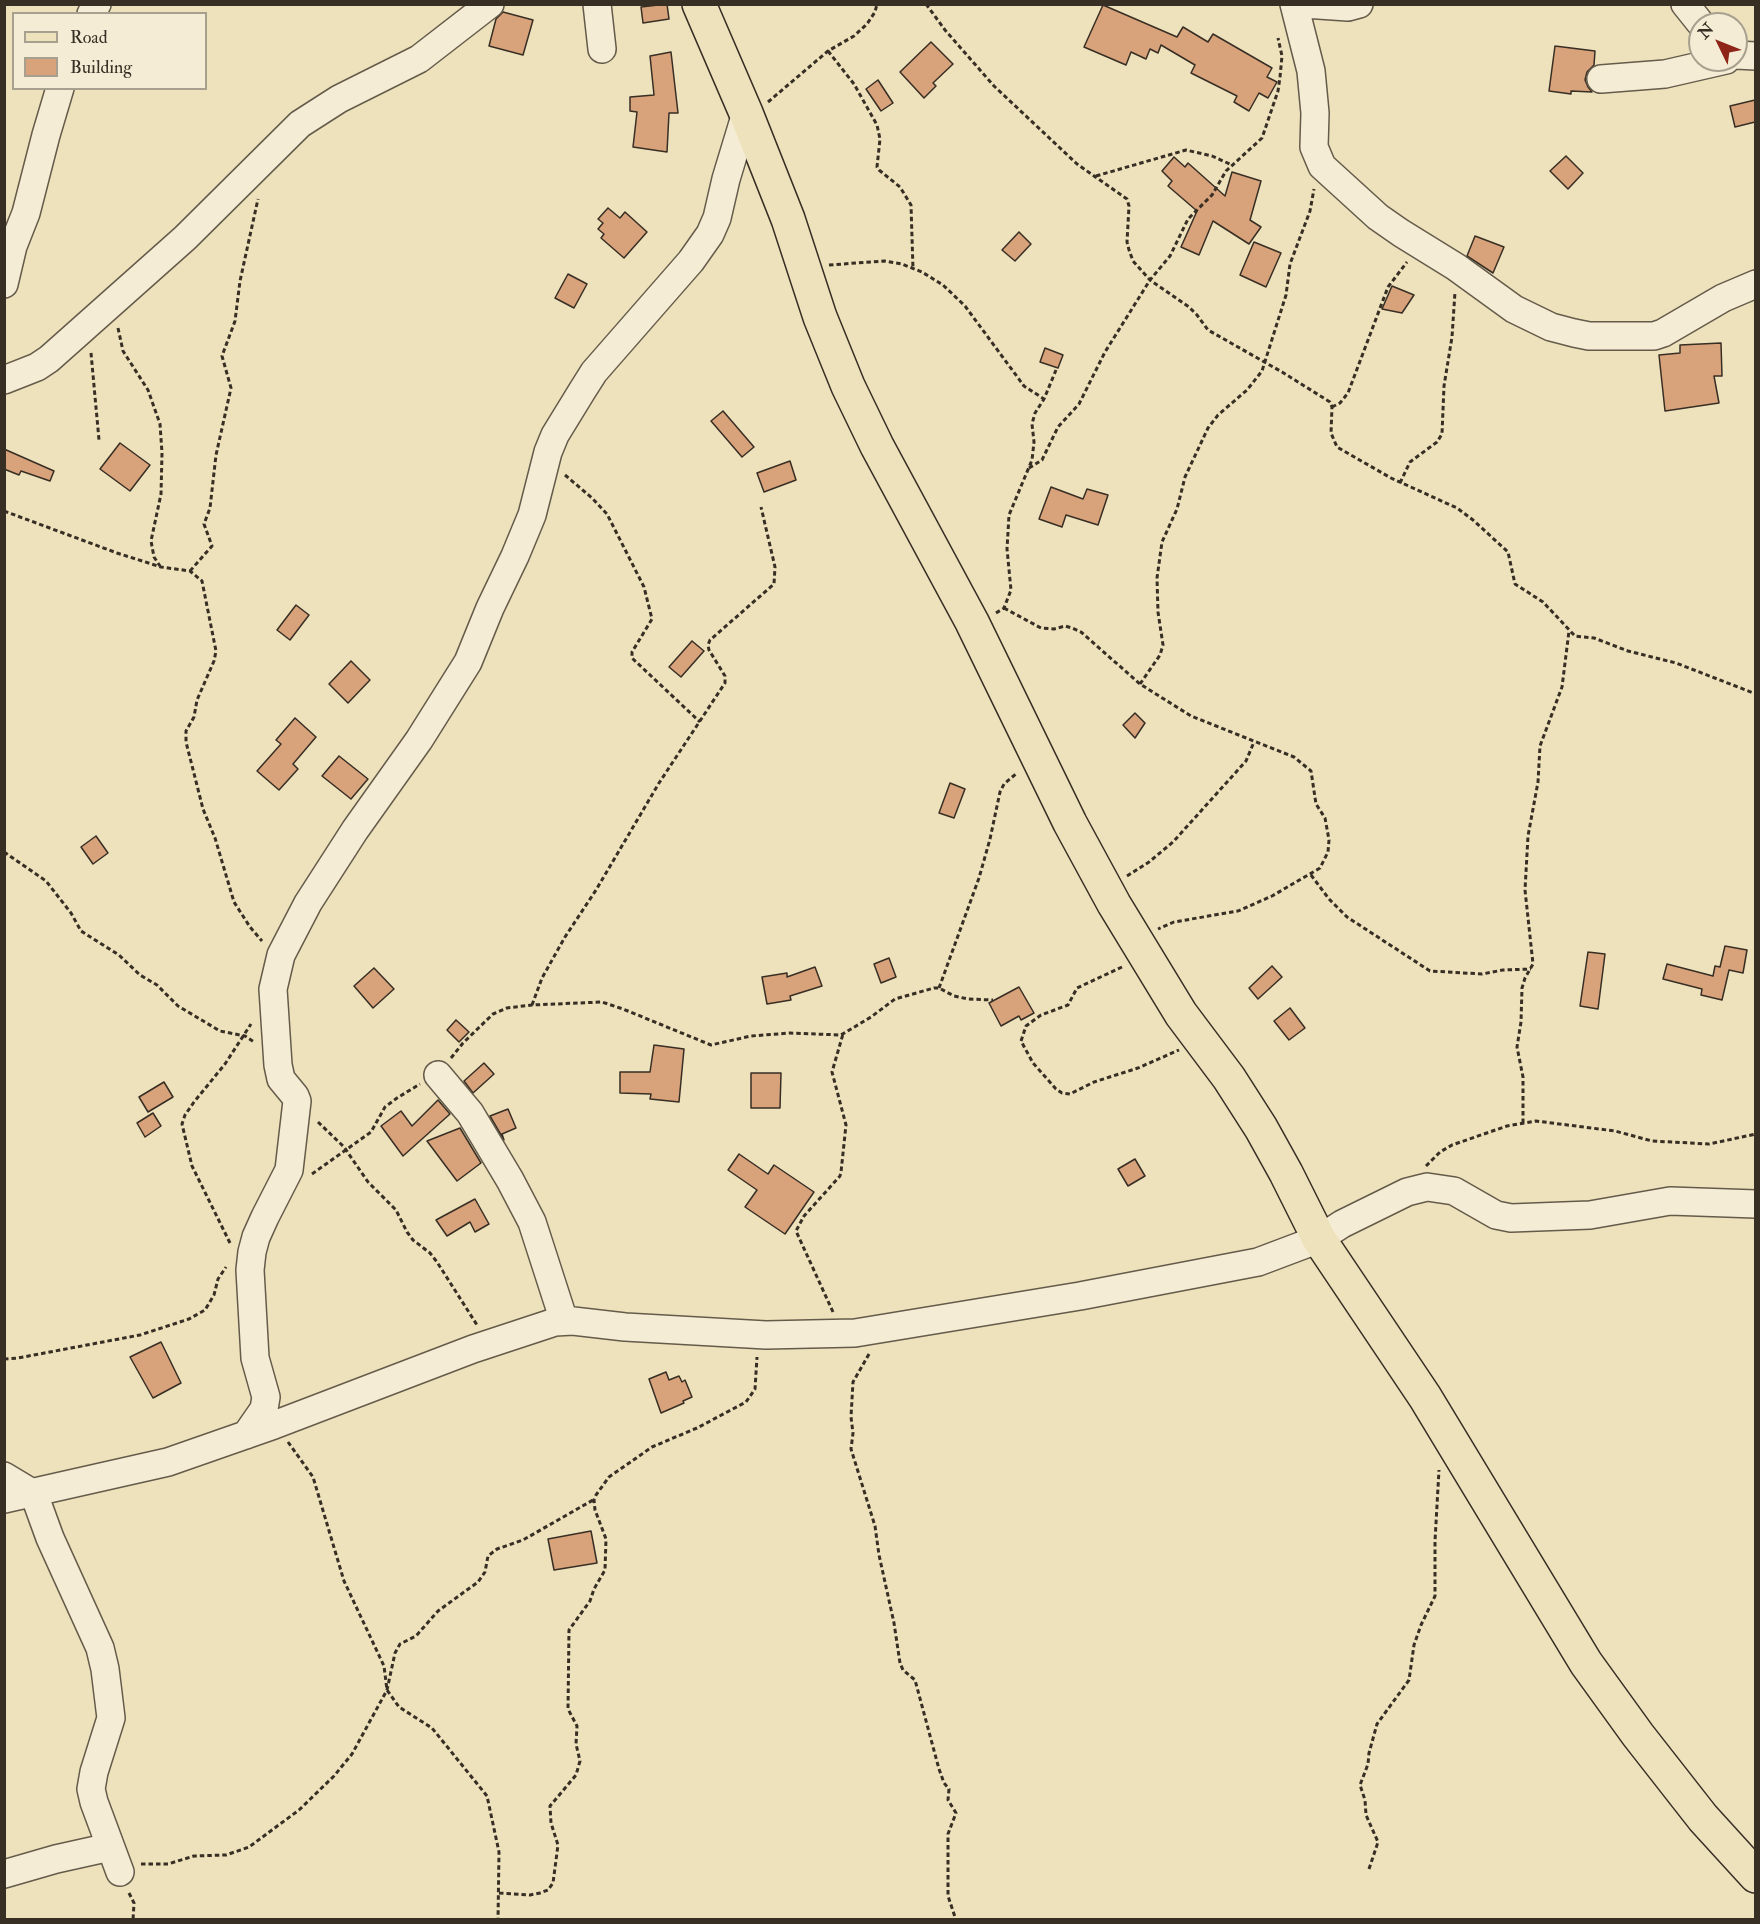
<!DOCTYPE html>
<style>
body{margin:0}
#map{position:relative;width:1760px;height:1924px;overflow:hidden;background:#eee2bd;font-family:"IM FELL Double Pica",serif}
canvas{display:block}
.frame{position:absolute;inset:0;border:6px solid #372e24;pointer-events:none}
.legend{position:absolute;left:12px;top:12px;width:195px;height:78px;box-sizing:border-box;background:#f4ecd4;border:2px solid #a8a08e;margin:0;padding:8px 10px;list-style:none;font-size:18px;color:#372e24}
.legend li{display:flex;align-items:center;gap:12px;height:30px}
.legend b{width:30px;border:2px solid #a8a08e}
.north{position:absolute;left:1688px;top:12px;width:60px;height:60px;box-sizing:border-box;background:#f4ecd4;border:2px solid #a8a08e;border-radius:50%;rotate:313deg;font-size:16px;font-weight:700;line-height:24px;text-align:center;color:#372e24}
.north::after{content:'';display:block;margin:auto;width:21px;height:27px;background:#8f2418;clip-path:polygon(50% 0,100% 100%,50% 72%,0 100%)}
</style>
<div id="map">
<canvas width="1760" height="1924"></canvas>
<div class="frame"></div>
<ul class="legend">
<li><b style="height:8px;background:#eee2bd"></b>Road</li>
<li><b style="height:16px;background:#d8a27a"></b>Building</li>
</ul>
<div class="north">N</div>
</div>
<script>
const ctx = document.querySelector('canvas').getContext('2d');
ctx.lineJoin = 'round';
function paint(path, color) { ctx.fillStyle = color; ctx.fill(path, 'evenodd'); }
const poly = rows => new Path2D(rows.map(r => 'M' + r).join(''));
function strokePath(path, color, width, dash) { ctx.strokeStyle = color; ctx.lineWidth = width; ctx.lineCap = dash ? 'butt' : 'round'; ctx.setLineDash(dash || []); ctx.stroke(path); }
const building = poly([
 [667,4,669,19,643,23,641,7,667,4],
 [1103,5,1177,37,1183,27,1208,42,1213,34,1272,68,1267,77,1277,82,1268,98,1259,93,1249,111,1234,102,1237,96,1191,73,1195,65,1161,45,1158,53,1150,49,1146,59,1131,52,1126,65,1084,47,1103,5],
 [503,12,533,20,523,55,489,46,496,19,503,12],
 [931,42,953,64,933,83,936,86,924,98,900,72,931,42],
 [1555,46,1595,51,1594,65,1587,72,1585,80,1588,87,1592,92,1571,91,1571,94,1549,91,1555,46],
 [671,52,678,113,669,113,667,152,633,147,637,112,630,111,630,97,654,95,650,56,671,52],
 [878,80,893,103,881,111,866,89,878,80],
 [1755,100,1755,122,1735,127,1730,106,1755,100],
 [1566,156,1583,173,1568,189,1550,171,1566,156],
 [1174,157,1185,167,1188,163,1225,196,1232,172,1261,181,1250,220,1261,227,1249,244,1213,221,1199,255,1181,247,1197,211,1168,186,1172,181,1162,171,1174,157],
 [608,208,620,218,625,212,647,232,624,258,601,238,604,234,598,229,603,223,598,219,608,208],
 [1019,232,1031,244,1015,261,1002,250,1019,232],
 [1475,236,1504,247,1493,273,1467,256,1475,236],
 [1254,242,1281,253,1266,287,1240,275,1254,242],
 [568,274,587,284,574,308,555,298,568,274],
 [1392,286,1414,295,1402,313,1382,309,1392,286],
 [1721,343,1722,376,1714,376,1719,403,1665,411,1659,355,1680,353,1680,345,1721,343],
 [1045,348,1063,355,1058,368,1040,362,1045,348],
 [723,411,754,447,742,457,711,421,723,411],
 [120,443,150,465,130,491,100,469,120,443],
 [4,449,54,471,50,481,21,471,19,475,4,469,4,449],
 [790,461,796,480,764,492,757,473,790,461],
 [1051,487,1083,499,1087,489,1108,495,1098,525,1066,515,1062,527,1039,519,1051,487],
 [296,605,309,615,290,640,277,630,296,605],
 [692,641,704,651,681,677,669,667,692,641],
 [351,661,370,680,348,703,329,684,351,661],
 [1135,713,1145,723,1135,738,1123,725,1135,713],
 [295,718,316,737,293,764,298,769,279,790,257,771,281,744,276,740,295,718],
 [339,756,368,779,351,799,322,776,339,756],
 [950,783,965,789,954,818,939,813,950,783],
 [96,836,108,853,93,864,81,847,96,836],
 [1725,946,1747,950,1743,973,1729,970,1722,1000,1701,995,1702,989,1663,979,1667,964,1713,976,1715,966,1720,967,1725,946],
 [1588,952,1605,954,1598,1009,1580,1006,1588,952],
 [889,958,896,977,881,983,874,964,889,958],
 [1272,966,1282,977,1258,999,1249,988,1272,966],
 [815,967,822,986,790,996,791,1000,767,1004,762,977,787,973,787,977,815,967],
 [374,968,394,989,373,1008,354,986,374,968],
 [1019,987,1034,1013,1021,1020,1019,1016,1001,1026,989,1003,1019,987],
 [1290,1008,1305,1028,1289,1040,1274,1021,1290,1008],
 [456,1020,469,1032,459,1042,447,1030,456,1020],
 [654,1045,684,1049,679,1102,650,1099,651,1094,620,1093,620,1072,650,1072,654,1045],
 [484,1063,494,1074,473,1093,464,1081,484,1063],
 [751,1073,781,1073,780,1108,751,1108,751,1073],
 [164,1082,173,1097,148,1112,139,1097,164,1082],
 [438,1100,450,1114,403,1156,381,1126,401,1111,412,1126,438,1100],
 [508,1109,516,1128,502,1134,504,1140,490,1116,508,1109],
 [153,1113,161,1126,145,1137,137,1123,153,1113],
 [460,1128,481,1163,457,1181,427,1141,460,1128],
 [739,1154,768,1174,774,1165,814,1192,785,1234,745,1207,757,1190,728,1170,739,1154],
 [1135,1159,1145,1176,1128,1186,1118,1169,1135,1159],
 [475,1199,489,1224,475,1232,470,1222,447,1236,436,1220,475,1199],
 [161,1342,181,1383,153,1398,130,1357,161,1342],
 [666,1372,669,1380,679,1376,682,1382,685,1380,692,1397,683,1401,684,1403,661,1413,649,1379,666,1372],
 [591,1531,597,1563,554,1570,548,1539,591,1531]
]);
paint(building, '#d8a27a');
strokePath(building, '#372e24', 1.5);
const minor = poly([
 [597,4,602,49],
 [1294,4,1311,71,1315,113,1314,147,1322,166,1378,217,1401,233,1456,267,1514,309,1551,327,1574,333,1589,336,1654,336,1663,333,1723,298,1756,284],
 [1304,4,1348,7,1359,4],
 [1685,4,1701,24],
 [91,14,97,4],
 [1736,55,1756,56],
 [1601,79,1665,74,1726,60],
 [4,284,13,246,26,213,46,135,60,88],
 [4,380,37,367,49,359,185,238,300,124,339,99,419,59,490,4],
 [438,1075,470,1113,510,1180,532,1222,564,1321],
 [246,1435,264,1409,266,1397,255,1358,250,1270,252,1252,256,1237,265,1217,289,1170,297,1101,295,1096,281,1079,278,1065,273,989,281,955,308,903,355,830,419,740,468,662,490,608,515,556,532,515,548,452,555,435,582,391,594,372,691,261,710,234,717,218,726,179,746,113],
 [4,1476,34,1494,50,1538,100,1648,105,1669,111,1718,94,1772,91,1789,94,1802,120,1872],
 [4,1499,168,1462,274,1425,473,1349,555,1322,573,1321,625,1327,766,1335,855,1333,1080,1296,1258,1262,1319,1239,1342,1224,1407,1192,1427,1187,1454,1191,1496,1215,1511,1218,1590,1215,1670,1201,1756,1204],
 [4,1874,56,1859,110,1847]
]);
const major = poly([
 [699,4,746,113,788,219,820,317,848,386,877,446,972,622,1070,823,1114,904,1181,1014,1229,1078,1261,1128,1286,1173,1319,1239,1425,1397,1586,1663,1638,1735,1703,1818,1756,1876]
]);
strokePath(minor, '#655b4a', 30);
strokePath(major, '#372e24', 36);
strokePath(poly([
 [926,4,945,30,994,86,1077,164,1127,199,1129,206,1127,242,1129,250,1133,261,1150,280,1189,307,1197,315,1208,330,1282,372,1330,402,1332,407,1331,433,1337,447,1391,478,1457,508,1473,520,1508,552,1515,584,1543,602,1575,636,1594,638,1628,651,1676,663,1756,694],
 [828,51,854,84,877,125,880,139,877,167,879,170,900,187,911,205,913,269],
 [768,102,828,51,854,36,867,24,875,12,877,4],
 [1096,176,1186,150,1212,156,1232,165],
 [829,265,884,261,902,264,922,272,943,285,965,306,1024,386,1044,399],
 [118,328,123,351,148,390,160,424,162,453,161,494,151,541,154,557,160,566],
 [91,353,99,440],
 [1332,407,1340,403,1348,393,1388,287,1407,262],
 [1029,468,1042,460,1058,427,1079,404,1105,352,1150,280,1170,256,1188,219,1212,195,1226,171,1262,138,1278,91,1280,77,1282,56,1278,38],
 [565,475,592,498,607,514,644,587,652,619,632,652,632,658,700,722],
 [1400,483,1410,462,1437,442,1442,434,1444,386,1452,337,1455,292],
 [4,511,117,553,161,567,190,571,202,581,216,651,214,661,197,700,194,717,186,731,186,742,203,809,215,838,234,902,250,927,262,941],
 [190,571,212,546,204,524,210,508,216,455,231,388,222,356,235,321,240,281,258,199],
 [1004,608,1041,628,1054,629,1065,626,1072,628,1081,632,1140,684,1191,716,1294,757,1311,771,1316,804,1325,818,1329,840,1328,852,1320,868,1272,896,1238,911,1174,922,1158,929],
 [996,613,1004,608,1011,590,1007,549,1009,515,1032,460,1034,442,1032,424,1035,413,1044,399,1056,370],
 [1140,684,1160,655,1163,645,1158,612,1157,578,1162,542,1177,509,1185,477,1208,428,1218,415,1247,390,1262,371,1286,295,1290,264,1310,211,1314,189],
 [4,852,46,881,71,913,81,931,119,955,140,975,157,985,178,1006,220,1031,245,1036,254,1042],
 [1311,875,1329,899,1347,917,1430,971,1482,974,1503,970,1531,969],
 [1127,876,1149,862,1173,842,1246,761,1254,742],
 [1122,967,1077,988,1068,1005,1041,1015,1026,1026,1021,1041,1033,1063,1056,1089,1062,1093,1070,1094,1094,1082,1138,1068,1179,1050],
 [939,988,979,878,990,839,1000,792,1004,784,1017,773],
 [532,1005,542,978,565,937,596,890,659,783,725,683,725,676,709,650,708,645,710,640,774,584,775,567,761,507],
 [451,1058,463,1043,493,1014,507,1008,532,1005,602,1002,623,1009,711,1045,751,1036,790,1033,841,1035,871,1017,895,999,934,988,939,988,954,996,968,999,993,1000],
 [318,1122,344,1147,368,1182,396,1210,407,1232,413,1240,430,1253,437,1262,477,1325],
 [1523,1123,1523,1077,1517,1047,1521,1022,1522,988,1525,978,1533,964,1525,890,1528,836,1538,782,1540,746,1562,687,1569,631],
 [1426,1166,1440,1152,1452,1145,1507,1126,1536,1121,1615,1131,1652,1141,1709,1144,1756,1134],
 [312,1174,371,1132,385,1107,397,1098,420,1084],
 [230,1243,192,1166,182,1124,185,1115,194,1102,225,1064,251,1024],
 [833,1312,796,1231,804,1216,840,1176,841,1172,846,1125,832,1072,843,1034],
 [869,1354,853,1382,851,1417,853,1433,851,1449,875,1526,879,1555,894,1623,900,1663,903,1670,915,1680,939,1769,944,1783,949,1789,948,1800,956,1813,948,1834,948,1896,956,1920],
 [4,1359,18,1358,140,1335,189,1319,205,1310,214,1295,218,1279,226,1267],
 [288,1442,313,1477,344,1581,384,1666,387,1690,399,1707,432,1728,487,1796,499,1852,498,1920],
 [141,1864,168,1864,194,1856,226,1855,249,1847,299,1810,334,1776,352,1754,387,1690,395,1653,400,1644,416,1636,438,1611,478,1582,485,1572,488,1556,497,1549,523,1540,593,1500],
 [1369,1869,1378,1842,1366,1815,1365,1800,1360,1785,1368,1764,1369,1753,1377,1724,1409,1680,1414,1645,1421,1625,1435,1596,1435,1541,1439,1470],
 [129,1893,134,1903,133,1920],
 [499,1893,530,1895,540,1893,548,1890,553,1883,558,1845,551,1823,550,1806,576,1775,580,1761,576,1744,577,1726,568,1709,569,1630,590,1601,594,1589,605,1570,606,1539,595,1510,594,1500,596,1495,609,1477,652,1447,697,1428,746,1402,755,1389,757,1357]
]), '#372e24', 3, [4.5, 3]);
strokePath(minor, '#f4ecd4', 27);
strokePath(major, '#eee2bd', 33);
</script>
